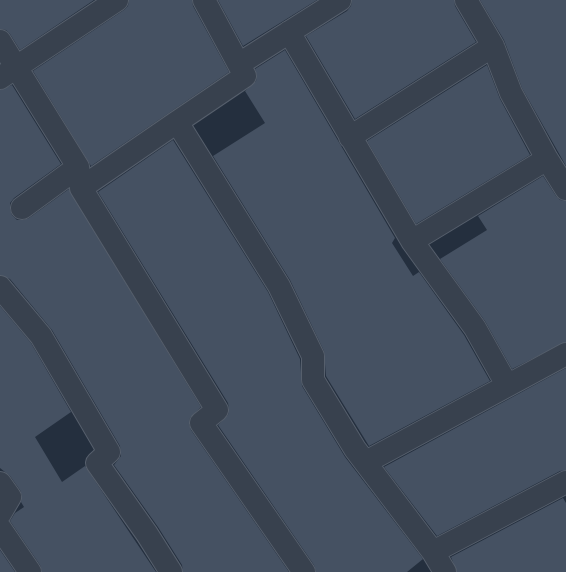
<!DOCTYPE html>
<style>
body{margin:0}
canvas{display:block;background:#242f3e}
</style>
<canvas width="566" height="572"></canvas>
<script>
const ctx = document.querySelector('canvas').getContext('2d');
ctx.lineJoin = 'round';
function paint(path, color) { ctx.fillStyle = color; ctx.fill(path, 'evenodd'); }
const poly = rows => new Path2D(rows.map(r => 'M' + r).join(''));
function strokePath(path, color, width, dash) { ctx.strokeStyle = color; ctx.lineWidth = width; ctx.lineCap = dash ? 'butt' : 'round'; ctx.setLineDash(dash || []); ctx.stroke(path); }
paint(poly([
 [0,0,94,0,20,50,10,34,6,30,0,29],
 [129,0,192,0,193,6,229,72,91,166,33,71,124,10,128,6],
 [218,0,317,0,243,46],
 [352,0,454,0,455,6,476,42,355,119,306,36,347,11,351,6],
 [480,0,566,0,566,166,522,88,504,40],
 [285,50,395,238,392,243,413,276,419,272,464,335,490,381,369,446,326,376,324,351,290,280,213,156,265,123,245,91,256,81,257,76,255,69],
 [487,65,500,99,530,155,416,224,367,141],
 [12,85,61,164,14,198,10,203,10,209,12,215,17,220,23,220,29,218,69,189,201,407,190,418,189,424,191,430,289,572,183,572,182,565,158,527,114,465,121,456,120,446,52,330,10,279,0,275,0,90],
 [173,140,268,292,300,359,302,386,345,457,423,559,407,572,316,572,314,565,218,425,228,415,229,409,228,403,98,192],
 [543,176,556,196,560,200,566,201,566,342,512,369,485,321,440,259,487,230,478,216],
 [0,306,31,343,71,412,35,437,62,482,85,466,156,572,42,572,40,565,10,521,15,513,24,507,21,502,22,496,20,490,10,476,0,468],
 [566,368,566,470,560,471,437,536,384,467],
 [563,498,566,503,566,572,457,572,451,557],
 [0,550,15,572,0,572]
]), '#455162');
const minor = poly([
 [204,0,245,76,177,122,279,286,313,356,313,380,355,449,433,552,445,572],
 [466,0,493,46,511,93,547,159,566,189],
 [289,32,412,241,475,328,507,385],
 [0,41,78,167,81,188,217,410,201,423,304,572],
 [239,64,340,0],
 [0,78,117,0],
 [350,137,493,46],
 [81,188,177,122],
 [22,208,78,167],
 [412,241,547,159],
 [0,287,41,336,109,452,97,463,147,534,171,572],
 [366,462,566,354],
 [0,483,10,497,0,514],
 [0,528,30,572],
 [433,552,566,482]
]);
strokePath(minor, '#565f6c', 24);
strokePath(minor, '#38414e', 22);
</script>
